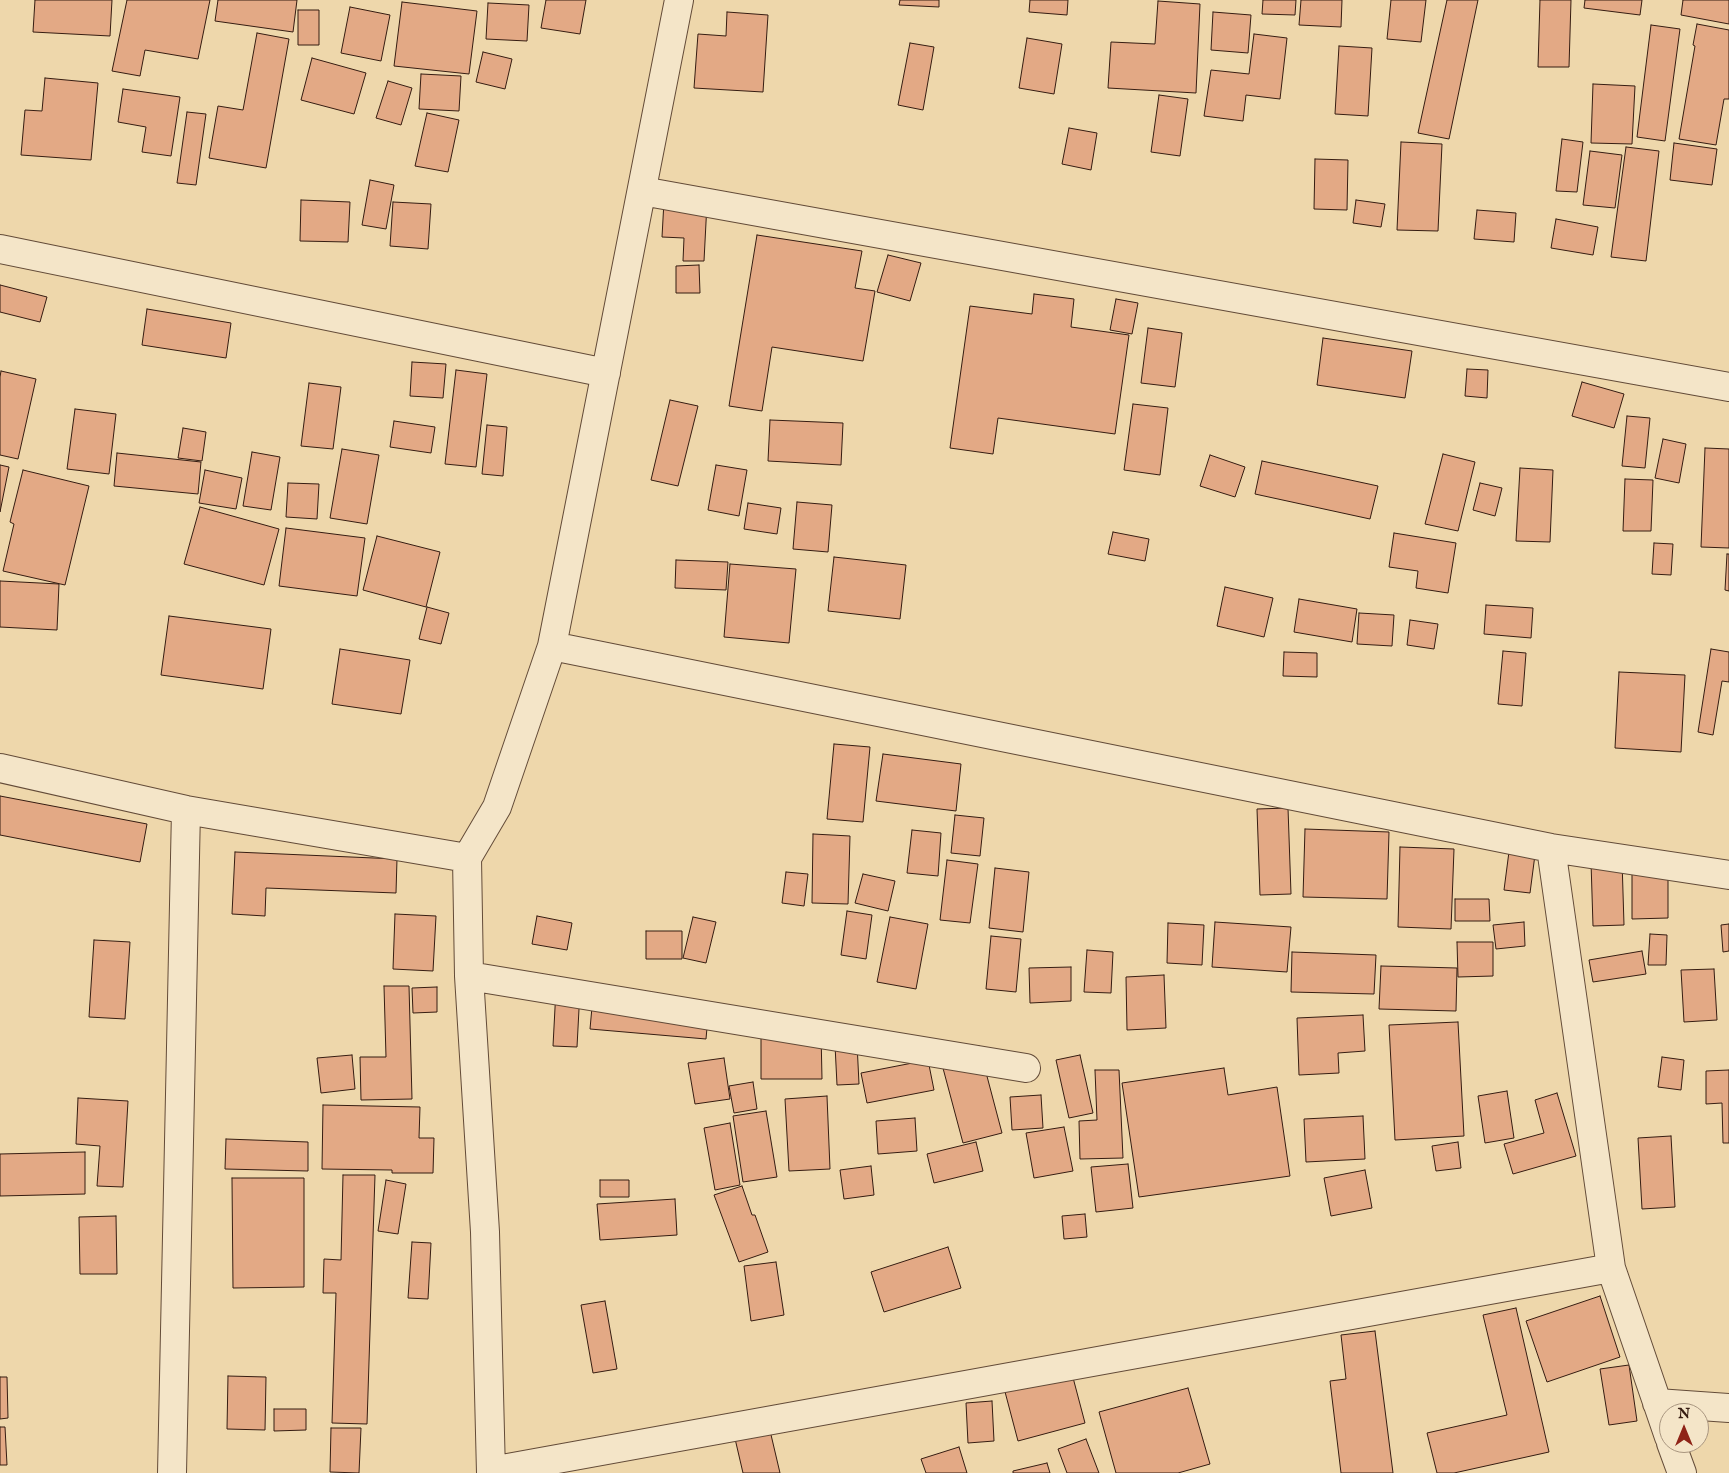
<!DOCTYPE html>
<style>
body{margin:0}
#map{position:relative;width:1729px;height:1473px;overflow:hidden;background:#eed7ab;font-family:"IM FELL English",serif}
canvas{display:block}
.north{position:absolute;left:1659px;top:1403px;width:50px;height:50px;box-sizing:border-box;background:#f4e5c8;border:1px solid #a8957f;border-radius:50%;rotate:0deg;font-size:14px;font-weight:700;line-height:20px;text-align:center;color:#351c11}
.north::after{content:'';display:block;margin:auto;width:18px;height:22px;background:#8f2418;clip-path:polygon(50% 0,100% 100%,50% 72%,0 100%)}
</style>
<div id="map">
<canvas width="1729" height="1473"></canvas>
<div class="north">N</div>
</div>
<script>
const ctx = document.querySelector('canvas').getContext('2d');
ctx.lineJoin = 'round';
function paint(path, color) { ctx.fillStyle = color; ctx.fill(path, 'evenodd'); }
const poly = rows => new Path2D(rows.map(r => 'M' + r).join(''));
function strokePath(path, color, width, dash) { ctx.strokeStyle = color; ctx.lineWidth = width; ctx.lineCap = dash ? 'butt' : 'round'; ctx.setLineDash(dash || []); ctx.stroke(path); }
const building = poly([
 [35,0,112,0,110,36,33,32,35,0],
 [127,0,210,0,198,59,145,50,140,76,112,71,127,0],
 [218,0,297,0,293,32,215,21,218,0],
 [546,0,586,0,580,34,541,28,546,0],
 [900,0,939,0,939,7,899,5,900,0],
 [1030,0,1068,0,1067,15,1029,12,1030,0],
 [1263,0,1296,0,1295,15,1262,14,1263,0],
 [1301,0,1342,0,1341,27,1299,25,1301,0],
 [1391,0,1426,0,1421,42,1387,39,1391,0],
 [1447,0,1478,0,1449,139,1418,133,1447,0],
 [1540,0,1571,0,1569,67,1538,67,1540,0],
 [1585,0,1642,0,1640,15,1584,8,1585,0],
 [1683,0,1729,0,1729,24,1681,15,1683,0],
 [1158,1,1200,4,1196,93,1108,88,1111,42,1155,44,1158,1],
 [402,2,477,11,469,74,394,66,402,2],
 [488,3,529,5,527,41,486,39,488,3],
 [350,7,390,15,381,61,341,53,350,7],
 [298,10,319,10,319,45,298,45,298,10],
 [727,12,768,15,763,92,694,88,698,34,726,36,727,12],
 [1213,12,1251,15,1248,53,1211,50,1213,12],
 [1697,24,1729,30,1729,99,1724,99,1716,145,1679,139,1695,46,1693,45,1697,24],
 [1651,25,1680,29,1665,141,1637,137,1651,25],
 [257,33,289,39,266,168,209,158,218,106,243,110,257,33],
 [1254,34,1287,38,1280,99,1246,95,1243,121,1204,116,1211,70,1249,74,1254,34],
 [1027,38,1062,44,1054,94,1019,88,1027,38],
 [910,43,934,47,923,110,898,105,910,43],
 [1339,46,1372,48,1368,116,1335,114,1339,46],
 [483,52,512,59,505,89,476,82,483,52],
 [312,58,366,73,354,114,301,100,312,58],
 [421,74,461,76,459,111,419,109,421,74],
 [45,78,98,83,91,160,21,155,25,110,42,111,45,78],
 [388,81,412,88,401,125,376,118,388,81],
 [1593,84,1635,86,1632,144,1591,143,1593,84],
 [123,89,180,97,171,156,142,152,146,127,118,122,123,89],
 [1159,95,1188,99,1180,156,1151,152,1159,95],
 [187,112,206,114,196,185,177,183,187,112],
 [427,113,459,120,448,172,415,166,427,113],
 [1069,128,1097,133,1091,170,1062,164,1069,128],
 [1562,139,1583,142,1577,192,1556,191,1562,139],
 [1401,142,1442,144,1438,231,1397,230,1401,142],
 [1674,143,1717,149,1712,185,1670,180,1674,143],
 [1626,147,1659,151,1646,261,1611,257,1626,147],
 [1590,151,1622,155,1615,208,1583,205,1590,151],
 [1315,159,1348,160,1347,210,1314,209,1315,159],
 [370,180,394,185,386,229,362,225,370,180],
 [301,200,350,202,348,242,300,241,301,200],
 [1356,200,1385,204,1381,227,1353,223,1356,200],
 [664,201,707,203,704,261,683,261,684,238,662,237,664,201],
 [393,202,431,204,428,249,390,246,393,202],
 [1477,210,1516,213,1514,242,1474,239,1477,210],
 [1556,219,1598,227,1593,255,1551,248,1556,219],
 [757,235,862,251,855,288,875,291,863,361,772,347,762,411,729,406,757,235],
 [888,255,921,263,910,301,877,292,888,255],
 [699,265,700,293,676,293,676,266,699,265],
 [0,285,47,297,40,322,0,312,0,285],
 [1034,294,1074,299,1071,327,1129,335,1115,434,998,418,993,454,950,448,970,306,1032,314,1034,294],
 [1116,299,1138,303,1132,334,1110,330,1116,299],
 [147,309,231,323,226,358,142,345,147,309],
 [1148,328,1182,333,1175,387,1141,383,1148,328],
 [1323,338,1412,351,1405,398,1317,385,1323,338],
 [412,362,446,364,443,398,410,396,412,362],
 [1467,369,1488,370,1487,398,1465,396,1467,369],
 [456,370,487,374,476,467,445,464,456,370],
 [1,371,36,379,18,459,0,455,0,377,1,371],
 [1582,382,1624,394,1614,428,1572,416,1582,382],
 [309,383,341,387,333,449,301,446,309,383],
 [670,400,698,406,678,486,651,480,670,400],
 [1133,404,1168,408,1160,475,1124,470,1133,404],
 [75,409,116,414,109,474,67,469,75,409],
 [1627,416,1650,418,1645,468,1622,466,1627,416],
 [770,420,843,423,841,465,768,461,770,420],
 [394,421,435,427,431,453,390,447,394,421],
 [487,425,507,427,503,476,482,474,487,425],
 [183,428,206,432,202,461,178,458,183,428],
 [1663,439,1686,444,1679,483,1655,478,1663,439],
 [1705,448,1729,449,1729,548,1701,547,1705,448],
 [342,449,379,455,367,524,330,518,342,449],
 [252,452,280,457,271,510,243,506,252,452],
 [117,453,201,462,198,494,114,486,117,453],
 [1443,454,1475,462,1458,531,1425,524,1443,454],
 [1210,455,1245,467,1235,497,1200,486,1210,455],
 [1262,461,1378,486,1370,519,1255,494,1262,461],
 [0,465,9,467,0,512,0,465],
 [716,465,747,470,739,516,708,510,716,465],
 [1520,468,1553,470,1550,542,1516,541,1520,468],
 [23,470,89,486,65,585,3,571,14,524,10,522,23,470],
 [205,470,242,478,236,509,199,503,205,470],
 [1625,479,1653,480,1651,531,1623,531,1625,479],
 [288,483,319,484,317,519,286,517,288,483],
 [1480,483,1502,488,1495,516,1473,510,1480,483],
 [797,502,832,505,828,552,793,549,797,502],
 [748,503,781,508,777,534,744,529,748,503],
 [200,507,279,529,264,585,184,564,200,507],
 [286,528,365,538,357,596,279,586,286,528],
 [1113,532,1149,539,1145,561,1108,554,1113,532],
 [1394,533,1456,543,1448,593,1416,588,1418,571,1389,567,1394,533],
 [377,536,440,552,426,607,363,590,377,536],
 [1654,543,1673,544,1671,575,1652,574,1654,543],
 [1727,554,1729,554,1729,591,1725,590,1727,554],
 [834,557,906,565,900,619,828,611,834,557],
 [676,560,728,562,726,590,675,588,676,560],
 [730,564,796,569,789,643,724,637,730,564],
 [0,581,59,584,57,630,0,627,0,581],
 [1225,587,1273,598,1264,637,1217,626,1225,587],
 [1299,599,1357,609,1352,642,1294,632,1299,599],
 [1486,605,1533,608,1531,638,1484,634,1486,605],
 [427,607,449,613,441,644,419,639,427,607],
 [1359,613,1394,615,1392,646,1357,644,1359,613],
 [169,616,271,629,263,689,161,675,169,616],
 [1410,620,1438,624,1434,649,1407,645,1410,620],
 [340,649,410,660,401,714,332,704,340,649],
 [1711,649,1729,652,1729,682,1722,681,1713,735,1698,732,1711,649],
 [1503,651,1526,653,1522,706,1498,704,1503,651],
 [1284,652,1317,653,1317,677,1283,676,1284,652],
 [1619,672,1685,675,1681,752,1615,748,1619,672],
 [834,744,870,747,863,822,827,819,834,744],
 [883,754,961,764,956,811,876,801,883,754],
 [0,796,147,824,140,862,0,835,0,796],
 [1288,808,1291,894,1260,895,1257,809,1288,808],
 [955,815,984,818,980,856,951,853,955,815],
 [1305,829,1389,832,1387,899,1303,897,1305,829],
 [912,830,941,833,938,876,907,873,912,830],
 [813,834,850,836,848,904,812,903,813,834],
 [1510,844,1536,847,1530,893,1504,890,1510,844],
 [1400,847,1454,849,1451,929,1398,927,1400,847],
 [235,852,397,859,396,893,266,888,265,916,232,914,235,852],
 [947,860,978,864,970,923,940,920,947,860],
 [1622,860,1624,925,1593,926,1591,862,1622,860],
 [995,868,1029,872,1023,932,989,928,995,868],
 [786,872,808,874,804,906,782,903,786,872],
 [1632,872,1668,872,1668,918,1632,919,1632,872],
 [863,874,895,881,888,911,855,903,863,874],
 [1455,899,1489,899,1490,921,1455,921,1455,899],
 [847,911,872,915,866,959,841,955,847,911],
 [395,914,436,916,433,971,393,969,395,914],
 [537,916,572,923,567,950,532,944,537,916],
 [693,917,716,922,706,963,683,958,693,917],
 [890,917,928,924,916,989,877,982,890,917],
 [1215,922,1291,927,1287,972,1212,967,1215,922],
 [1524,922,1525,946,1496,949,1493,925,1524,922],
 [1168,923,1204,925,1202,965,1167,963,1168,923],
 [1729,924,1729,951,1723,952,1721,925,1729,924],
 [646,931,682,931,682,959,646,959,646,931],
 [1650,934,1667,935,1666,965,1648,965,1650,934],
 [991,936,1021,939,1016,992,986,989,991,936],
 [94,940,130,942,125,1019,89,1017,94,940],
 [1457,942,1493,942,1493,976,1458,977,1457,942],
 [1087,950,1113,952,1111,993,1084,992,1087,950],
 [1642,951,1646,974,1593,982,1589,960,1642,951],
 [1292,952,1376,955,1374,994,1291,992,1292,952],
 [1381,966,1457,968,1456,1011,1379,1009,1381,966],
 [1071,967,1071,1001,1030,1003,1029,968,1071,967],
 [1714,969,1717,1020,1684,1022,1681,970,1714,969],
 [1164,975,1166,1028,1127,1030,1126,977,1164,975],
 [384,986,409,986,412,1099,361,1100,360,1057,386,1057,384,986],
 [437,987,437,1012,413,1013,412,988,437,987],
 [556,989,580,990,577,1047,553,1046,556,989],
 [593,996,709,1005,706,1039,590,1029,593,996],
 [1363,1015,1365,1051,1338,1053,1339,1073,1299,1075,1297,1018,1363,1015],
 [1458,1022,1464,1136,1395,1140,1389,1025,1458,1022],
 [821,1032,822,1079,761,1079,761,1034,821,1032],
 [857,1043,859,1084,837,1085,835,1045,857,1043],
 [979,1046,1002,1133,963,1143,940,1057,979,1046],
 [352,1055,355,1089,321,1093,317,1058,352,1055],
 [1080,1055,1093,1113,1069,1118,1056,1060,1080,1055],
 [1662,1057,1684,1060,1681,1090,1658,1087,1662,1057],
 [724,1058,730,1099,695,1104,688,1063,724,1058],
 [928,1060,934,1090,867,1103,861,1073,928,1060],
 [1224,1068,1228,1095,1277,1087,1290,1176,1139,1197,1122,1083,1224,1068],
 [1095,1070,1119,1070,1123,1158,1080,1159,1079,1121,1097,1120,1095,1070],
 [1729,1070,1729,1143,1723,1143,1722,1103,1706,1104,1706,1071,1729,1070],
 [753,1082,757,1109,734,1113,729,1086,753,1082],
 [1507,1091,1514,1138,1485,1143,1478,1096,1507,1091],
 [1557,1093,1576,1156,1513,1174,1504,1144,1544,1133,1535,1100,1557,1093],
 [1041,1095,1043,1128,1012,1130,1010,1097,1041,1095],
 [827,1096,830,1169,789,1171,785,1099,827,1096],
 [78,1098,128,1101,123,1187,97,1186,100,1146,76,1144,78,1098],
 [323,1105,420,1107,419,1138,434,1138,433,1173,392,1173,392,1170,322,1169,323,1105],
 [766,1111,777,1177,743,1182,733,1116,766,1111],
 [1363,1116,1365,1159,1306,1162,1304,1119,1363,1116],
 [915,1118,917,1151,878,1154,876,1121,915,1118],
 [730,1123,740,1185,715,1190,704,1128,730,1123],
 [1064,1127,1073,1171,1034,1178,1026,1133,1064,1127],
 [1671,1136,1675,1207,1642,1209,1638,1138,1671,1136],
 [226,1139,308,1142,308,1171,225,1169,226,1139],
 [976,1142,983,1171,934,1183,927,1154,976,1142],
 [1458,1142,1461,1168,1436,1171,1432,1146,1458,1142],
 [85,1152,85,1194,0,1196,0,1154,85,1152],
 [1128,1164,1133,1208,1096,1212,1091,1167,1128,1164],
 [871,1166,874,1195,844,1199,840,1170,871,1166],
 [1365,1170,1372,1208,1331,1216,1324,1178,1365,1170],
 [343,1175,375,1175,367,1424,332,1423,336,1293,323,1293,324,1259,341,1260,343,1175],
 [232,1178,304,1178,304,1287,233,1288,232,1178],
 [386,1180,406,1184,398,1234,378,1231,386,1180],
 [600,1180,629,1180,629,1197,600,1197,600,1180],
 [742,1186,752,1215,755,1215,768,1252,739,1262,714,1195,742,1186],
 [675,1199,677,1235,600,1240,597,1204,675,1199],
 [1085,1214,1087,1237,1064,1239,1062,1216,1085,1214],
 [116,1216,117,1274,80,1274,79,1217,116,1216],
 [412,1242,431,1243,428,1299,408,1298,412,1242],
 [948,1247,961,1288,884,1312,871,1272,948,1247],
 [776,1262,784,1315,751,1321,744,1266,776,1262],
 [1600,1296,1620,1357,1547,1382,1526,1321,1600,1296],
 [605,1301,617,1369,593,1373,581,1305,605,1301],
 [1516,1308,1549,1452,1454,1473,1437,1473,1427,1433,1507,1415,1483,1315,1516,1308],
 [1375,1331,1393,1473,1341,1473,1330,1381,1346,1379,1341,1335,1375,1331],
 [1629,1365,1637,1421,1609,1425,1600,1369,1629,1365],
 [1071,1370,1085,1423,1018,1441,1004,1388,1071,1370],
 [228,1376,266,1377,265,1430,227,1429,228,1376],
 [0,1377,7,1377,8,1418,0,1419,0,1377],
 [1188,1388,1210,1464,1178,1473,1116,1473,1099,1412,1188,1388],
 [992,1401,994,1441,968,1443,966,1403,992,1401],
 [274,1409,306,1409,306,1430,274,1431,274,1409],
 [768,1422,780,1473,743,1473,733,1430,768,1422],
 [0,1427,5,1427,7,1465,0,1465,0,1427],
 [331,1428,361,1428,359,1473,330,1472,331,1428],
 [1086,1439,1099,1473,1067,1473,1058,1449,1086,1439],
 [959,1447,967,1473,926,1473,921,1459,959,1447],
 [1047,1463,1050,1473,1013,1473,1013,1471,1047,1463]
]);
paint(building, '#e3a985');
strokePath(building, '#351c11', 1);
const minor = poly([
 [642,191,1729,387],
 [0,249,606,373],
 [552,646,1551,848,1729,875],
 [0,768,186,810,467,858],
 [1551,848,1611,1268,1669,1437],
 [469,976,1026,1068],
 [1657,1403,1729,1408],
 [1671,1443,1682,1473],
 [491,1471,1611,1268],
 [172,1473,186,810],
 [491,1473,485,1232,469,976,467,858,497,807,552,646,679,0]
]);
strokePath(minor, '#634b38', 30);
strokePath(minor, '#f4e5c8', 28);
</script>
